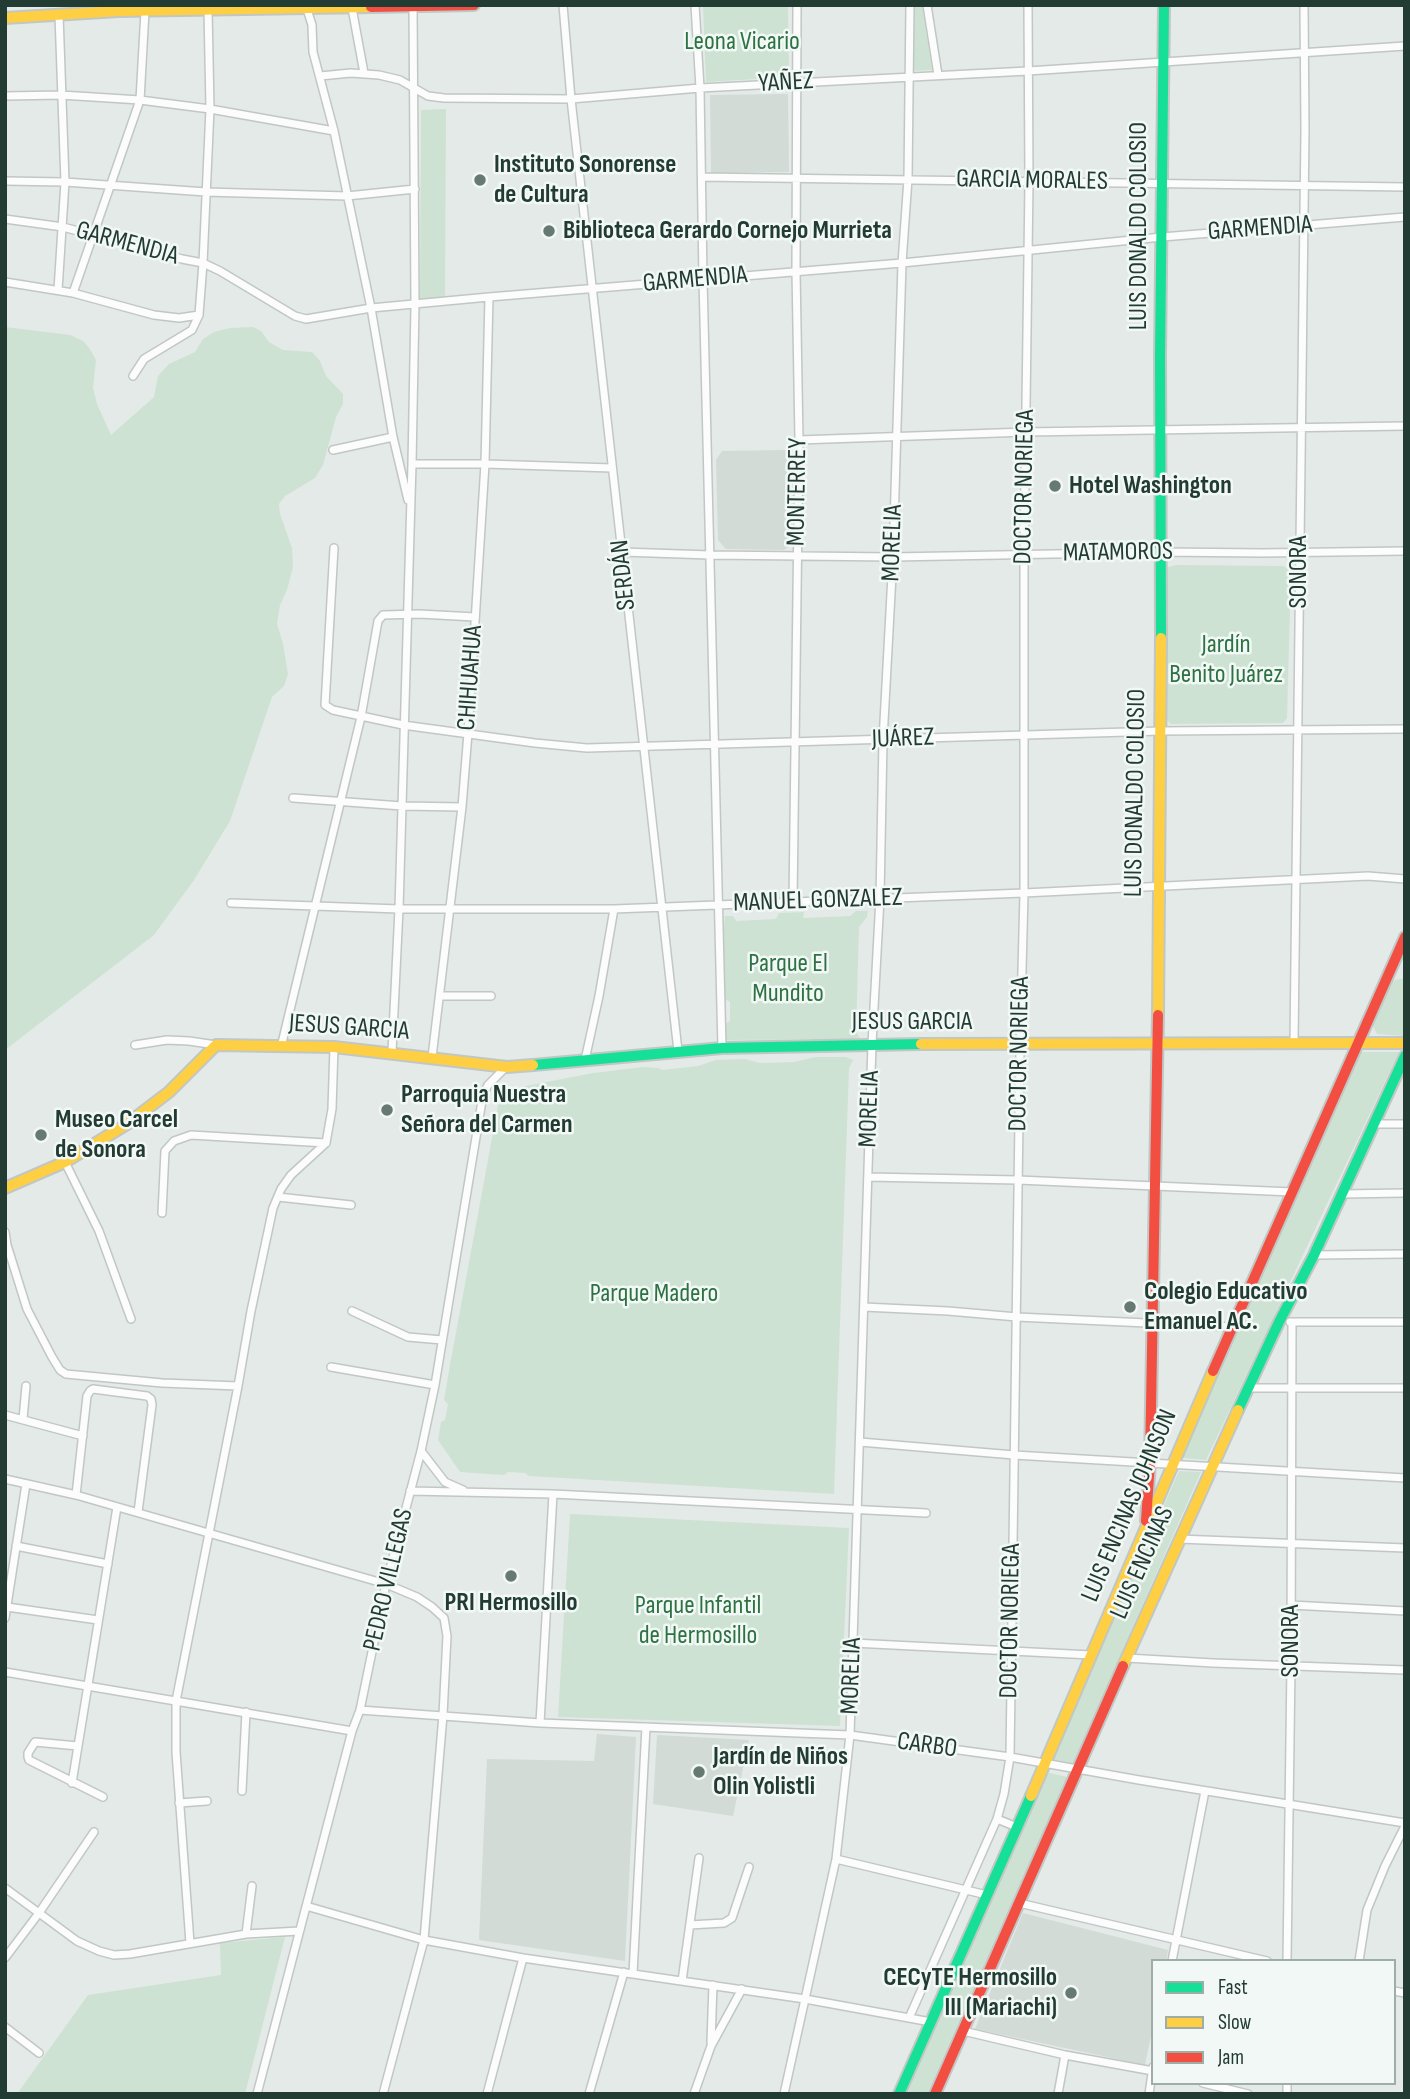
<!DOCTYPE html>
<meta charset="utf-8">
<style>
body{margin:0}
#map{position:relative;width:1410px;height:2099px;overflow:hidden;background:#e4eae7;font-family:"Sofia Sans Condensed",sans-serif}
canvas{display:block}
.frame{position:absolute;inset:0;border:7px solid #223c33;pointer-events:none}
.legend{position:absolute;left:1151px;top:1959px;width:245px;height:126px;box-sizing:border-box;background:#f2f8f5;border:2px solid #9fada7;margin:0;padding:9px 12px;list-style:none;font-size:21px;color:#223c33}
.legend li{display:flex;align-items:center;gap:14px;height:35px}
.legend b{width:35px;border:2px solid #9fada7}
</style>
<div id="map">
<canvas width="1410" height="2099"></canvas>
<div class="frame"></div>
<ul class="legend">
<li><b style="height:9px;background:#16e098"></b>Fast</li>
<li><b style="height:9px;background:#ffcf43"></b>Slow</li>
<li><b style="height:9px;background:#f24e42"></b>Jam</li>
</ul>
</div>
<script>
const ctx = document.querySelector('canvas').getContext('2d');
ctx.lineJoin = 'round';
function paint(path, color) { ctx.fillStyle = color; ctx.fill(path, 'evenodd'); }
const poly = rows => new Path2D(rows.map(r => 'M' + r).join(''));
function strokePath(path, color, width, dash) { ctx.strokeStyle = color; ctx.lineWidth = width; ctx.lineCap = dash ? 'butt' : 'round'; ctx.setLineDash(dash || []); ctx.stroke(path); }
function drawText(font, color, halo, rows, align = 'center') {
  ctx.font = font + ' "Sofia Sans Condensed",sans-serif'; ctx.lineWidth = 5; ctx.setLineDash([]); ctx.textBaseline = 'middle'; ctx.strokeStyle = halo; ctx.fillStyle = color; for (const [text, x, y, turn = 0] of rows) {
    ctx.save(); ctx.translate(x, y); ctx.rotate((+turn || 0) * Math.PI / 180); ctx.textAlign = isNaN(turn) ? turn : align; if (halo) ctx.strokeText(text, 0, 0); ctx.fillText(text, 0, 0); ctx.restore();
  }
}
paint(poly([
 [788,94,789,172,711,173,710,95],
 [786,450,793,457,792,544,784,550,726,549,718,540,716,460,722,451],
 [597,1734,636,1737,625,1961,479,1940,487,1759,594,1761],
 [657,1735,749,1740,733,1816,653,1804],
 [1023,1913,1168,1950,1166,1961,1153,1961,1153,2026,1145,2065,975,2029]
]), '#d2dbd6');
paint(poly([
 [703,5,788,5,789,77,706,82],
 [911,5,922,5,932,70,909,71],
 [446,109,445,299,420,299,421,110],
 [5,327,70,335,83,341,90,349,96,360,93,388,97,404,111,435,154,397,158,376,169,364,195,352,203,339,214,332,230,328,253,327,261,331,269,342,283,350,312,352,320,361,326,376,343,394,343,404,336,417,323,465,315,478,285,496,279,504,280,514,292,548,293,567,287,590,280,605,277,624,283,644,288,674,284,686,272,697,230,821,194,880,154,935,5,1050],
 [1176,565,1283,566,1291,571,1287,718,1283,723,1171,724,1165,718,1165,574,1168,567],
 [856,911,868,911,867,917,859,927,856,1031,860,1039,725,1040,725,1024,730,1021,730,1002,723,998,723,938,725,916,733,916,736,921,776,919,779,913,804,912,803,918,850,916],
 [1405,978,1405,1036,1377,1034,1372,1024,1390,981],
 [1360,1052,1399,1052,1206,1460,1182,1458],
 [816,1057,846,1057,853,1060,849,1068,834,1494,529,1476,525,1473,508,1472,504,1475,460,1472,438,1440,441,1422,445,1420,448,1404,444,1400,450,1365,500,1095,506,1090,593,1073,643,1067,658,1068,663,1070,698,1066,716,1060,745,1059,760,1063,794,1062],
 [1179,1471,1201,1472,1071,1767,1051,1762],
 [570,1514,849,1528,840,1726,558,1717],
 [1046,1772,1067,1777,927,2094,905,2094],
 [285,1937,245,2094,17,2094,88,1995,221,1975,220,1943]
]), '#cde2d3');
const street = poly([
 [563,5,571,99,678,1051],
 [695,5,700,88,703,279,722,1048],
 [927,5,938,75],
 [306,6,312,25,313,52,334,131,371,308,393,437,408,500],
 [352,8,364,73],
 [320,76,351,73,379,75,400,80,428,96,444,98,571,99,700,88,1028,71,1405,46],
 [5,96,61,95,140,100,210,109,334,131],
 [702,177,1405,187],
 [5,181,65,182,206,192,347,196,415,189],
 [5,219,63,227,182,259,203,263,220,271,295,316,306,319,371,308,489,297,902,263,1162,237,1405,217],
 [5,282,73,293,154,315,179,318,199,315],
 [58,290,65,182,59,15],
 [73,293,140,100,145,11],
 [133,376,144,359,192,330,199,315,203,263,210,109,208,9],
 [799,440,1026,432,1405,426],
 [333,450,393,437],
 [412,464,485,464,612,468],
 [334,548,325,705,333,710,403,725,535,743,587,748,1161,731,1405,729],
 [622,552,710,555,893,557,1160,552,1263,553,1405,551],
 [293,798,402,806,462,807],
 [793,902,799,440,796,271,797,5],
 [231,903,399,909,614,909,1024,893,1368,876,1405,879],
 [440,996,491,996],
 [1294,1043,1305,130,1304,5],
 [135,1045,167,1040,189,1041,216,1045],
 [281,1047,361,717,378,621,383,615,419,614,475,617],
 [392,1052,399,909,412,464,415,305,413,5],
 [432,1057,462,807,468,733,485,464,489,297],
 [585,1060,599,996,614,909],
 [1375,1124,1405,1124],
 [65,1162,99,1231,131,1319],
 [868,1177,1018,1180,1292,1192],
 [1342,1194,1405,1193],
 [278,1197,351,1205],
 [162,1213,165,1151,174,1141,191,1135,326,1143],
 [5,1232,7,1245,27,1309,52,1357,60,1370,66,1374,162,1383,238,1386],
 [1314,1255,1405,1254],
 [864,1307,948,1311,1017,1317,1233,1327],
 [352,1311,408,1337,442,1340],
 [1290,1322,1405,1322],
 [331,1367,435,1385],
 [1248,1388,1405,1388],
 [5,1415,83,1436],
 [23,1419,26,1386],
 [860,1442,1014,1455,1405,1478],
 [421,1451,445,1482,463,1490],
 [5,1479,76,1495,386,1584,417,1597,432,1607,444,1618,447,1636,443,1715,424,1940,383,2094],
 [410,1491,553,1494,926,1513],
 [76,1495,87,1396,90,1391,93,1389,147,1396,151,1399,152,1405,138,1512],
 [1179,1539,1405,1548],
 [16,1546,108,1564],
 [1291,1605,1405,1611],
 [7,1607,98,1620],
 [5,1618,26,1484],
 [853,1643,1091,1655],
 [1127,1658,1213,1663,1405,1670],
 [5,1672,352,1731],
 [360,1710,540,1723,850,1735,1010,1757,1139,1780,1405,1823],
 [540,1723,553,1494],
 [78,1746,35,1742,28,1753,28,1757,29,1760,103,1797],
 [72,1783,117,1507],
 [242,1791,246,1712],
 [179,1803,207,1801],
 [997,1819,1017,1827],
 [836,1859,987,1895],
 [5,1888,77,1941,99,1951,114,1955,130,1954,246,1934,299,1931],
 [1019,1903,1267,1961],
 [306,1906,424,1940,523,1958,805,1999,931,2022],
 [690,1925,724,1923,732,1918,749,1867],
 [246,1934,252,1886],
 [190,1943,176,1752,176,1701,238,1386,251,1311,273,1208,281,1189,291,1175,326,1143,332,1109,334,1047],
 [5,1958,39,1913,94,1832],
 [1172,1961,1205,1791],
 [1287,1961,1291,1665,1292,1322],
 [1359,1961,1367,1910,1385,1866,1405,1826],
 [633,1974,646,1727],
 [682,1981,699,1858],
 [1394,1991,1405,1993],
 [909,2018,997,1819,1004,1794,1010,1757,1020,1049,1024,893,1024,554,1029,182,1028,5],
 [5,2027,39,2053],
 [963,2031,1065,2055,1153,2071],
 [711,2042,713,1985],
 [1203,2083,1248,2094],
 [257,2094,352,1731,360,1710,386,1584,421,1451,435,1385,483,1095,488,1085,506,1067],
 [487,2094,523,1958],
 [589,2094,624,1972],
 [694,2094,711,2046,742,1989],
 [784,2094,836,1859,850,1735,872,1044,880,898,883,740,893,557,902,263,908,179,910,5],
 [1058,2094,1065,2055],
 [1149,2094,1153,2067],
 [1287,2094,1287,2083]
]);
const fast = poly([
 [1161,638,1160,355,1164,5],
 [533,1065,722,1048,921,1044],
 [1238,1410,1279,1322,1314,1255,1405,1056],
 [899,2094,1031,1796]
]);
const slow = poly([
 [5,18,119,11,371,7],
 [1158,1015,1161,638],
 [1358,1043,1405,1043],
 [921,1044,1358,1043],
 [5,1188,65,1162,127,1124,169,1092,216,1045,334,1047,507,1067,533,1065],
 [1123,1666,1238,1410],
 [1031,1796,1213,1371]
]);
const jam = poly([
 [371,7,474,5],
 [1213,1371,1405,937],
 [1146,1521,1150,1462,1158,1015],
 [935,2094,1123,1666]
]);
strokePath(street, '#c1c7c4', 10);
strokePath(fast, '#c0c7c4', 14);
strokePath(slow, '#c0c7c4', 14);
strokePath(jam, '#c0c7c4', 14);
strokePath(street, '#fbfcfb', 7);
strokePath(fast, '#16e098', 10);
strokePath(slow, '#ffcf43', 10);
strokePath(jam, '#f24e42', 10);
for (const [x, y, r, color] of [
 [480,180,7,"#667972"],
 [549,231,7,"#667972"],
 [1055,486,7,"#667972"],
 [387,1110,7,"#667972"],
 [41,1135,7,"#667972"],
 [1130,1307,7,"#667972"],
 [511,1576,7,"#667972"],
 [699,1772,7,"#667972"],
 [1071,1993,7,"#667972"]
]) { const dot = new Path2D(); dot.arc(x, y, r, 0, 2 * Math.PI); ctx.fillStyle = color; ctx.fill(dot); strokePath(dot, '#f2f8f5', 2.5); }
drawText('26px', '#2e7243', '#f2f8f5', [
 ["Leona Vicario",742,42],
 ["Jardín",1226,645],
 ["Benito Juárez",1226,675],
 ["Parque El",788,964],
 ["Mundito",788,994],
 ["Parque Madero",654,1294],
 ["Parque Infantil",698,1606],
 ["de Hermosillo",698,1636]
]);
drawText('26px', '#223c33', '#f2f8f5', [
 ["YAÑEZ",786,83,-3],
 ["GARCIA MORALES",1032,181,1],
 ["LUIS DONALDO COLOSIO",1139,226,-90],
 ["GARMENDIA",1260,229,-4],
 ["GARMENDIA",127,244,15],
 ["GARMENDIA",695,280,-5],
 ["DOCTOR NORIEGA",1025,487,-89],
 ["MONTERREY",798,492,-89],
 ["MORELIA",893,543,-88],
 ["MATAMOROS",1118,553,-1],
 ["SONORA",1299,572,-90],
 ["SERDÁN",624,575,-96],
 ["CHIHUAHUA",471,678,-86],
 ["JUÁREZ",903,739,-2],
 ["LUIS DONALDO COLOSIO",1136,793,-89],
 ["MANUEL GONZALEZ",818,901,-2],
 ["JESUS GARCIA",912,1022],
 ["JESUS GARCIA",349,1028,4],
 ["DOCTOR NORIEGA",1020,1054,-89],
 ["MORELIA",870,1109,-88],
 ["LUIS ENCINAS JOHNSON",1130,1506,-67],
 ["LUIS ENCINAS",1143,1563,-66],
 ["PEDRO VILLEGAS",389,1580,-77],
 ["DOCTOR NORIEGA",1011,1621,-89],
 ["SONORA",1291,1641,-90],
 ["MORELIA",852,1676,-88],
 ["CARBO",927,1746,8]
]);
drawText('bold 26px', '#223c33', '#f2f8f5', [
 ["Instituto Sonorense",494,165],
 ["de Cultura",494,195],
 ["Biblioteca Gerardo Cornejo Murrieta",563,231],
 ["Hotel Washington",1069,486],
 ["Parroquia Nuestra",401,1095],
 ["Señora del Carmen",401,1125],
 ["Museo Carcel",55,1120],
 ["de Sonora",55,1150],
 ["Colegio Educativo",1144,1292],
 ["Emanuel AC.",1144,1322],
 ["PRI Hermosillo",511,1603,"center"],
 ["Jardín de Niños",713,1757],
 ["Olin Yolistli",713,1787],
 ["CECyTE Hermosillo",1057,1978,"right"],
 ["III (Mariachi)",1057,2008,"right"]
], 'left');
</script>
